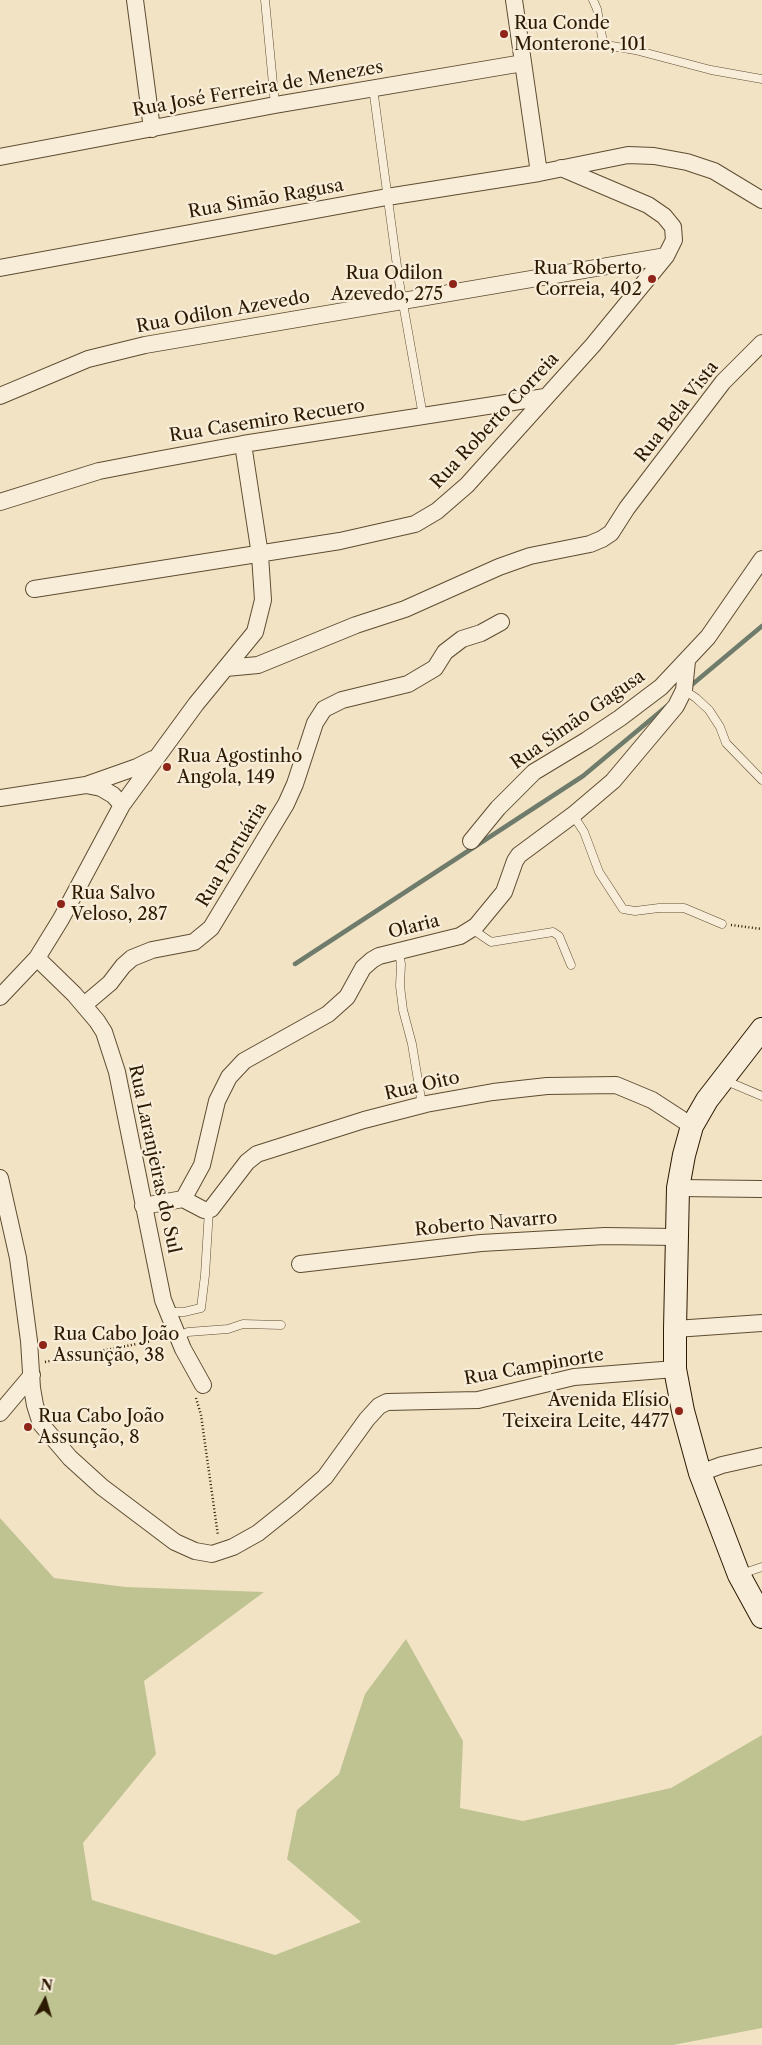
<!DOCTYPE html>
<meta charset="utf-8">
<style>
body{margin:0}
#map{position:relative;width:762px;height:2045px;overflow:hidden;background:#f3e3c5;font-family:"Libre Caslon Text",serif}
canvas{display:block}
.north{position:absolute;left:20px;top:1975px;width:50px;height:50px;-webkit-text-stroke:4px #f7edd9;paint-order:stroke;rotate:6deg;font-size:14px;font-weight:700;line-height:20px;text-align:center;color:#2c1900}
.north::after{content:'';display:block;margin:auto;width:18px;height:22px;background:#2c1900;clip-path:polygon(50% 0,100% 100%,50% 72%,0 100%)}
</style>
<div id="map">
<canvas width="762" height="2045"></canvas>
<div class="north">N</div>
</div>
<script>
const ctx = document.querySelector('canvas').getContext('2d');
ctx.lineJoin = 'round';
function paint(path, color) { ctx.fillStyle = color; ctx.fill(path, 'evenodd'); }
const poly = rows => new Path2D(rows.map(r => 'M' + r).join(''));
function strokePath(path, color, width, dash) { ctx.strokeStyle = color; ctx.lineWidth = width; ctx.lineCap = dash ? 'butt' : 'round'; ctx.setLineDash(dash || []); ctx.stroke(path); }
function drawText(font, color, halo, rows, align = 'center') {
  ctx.font = font + ' "Libre Caslon Text",serif'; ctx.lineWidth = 4.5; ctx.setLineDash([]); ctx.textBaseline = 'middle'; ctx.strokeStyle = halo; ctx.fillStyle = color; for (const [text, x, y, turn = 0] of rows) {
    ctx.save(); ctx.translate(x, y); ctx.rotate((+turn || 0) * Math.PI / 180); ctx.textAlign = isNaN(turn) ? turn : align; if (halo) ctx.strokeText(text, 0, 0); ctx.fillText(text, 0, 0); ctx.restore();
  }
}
paint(poly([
 [0,1518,54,1578,126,1587,264,1592,144,1681,156,1754,83,1843,92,1900,275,1955,361,1922,287,1859,297,1810,339,1774,365,1694,406,1639,463,1741,460,1808,523,1821,671,1788,762,1735,762,2028,673,2045,0,2045]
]), '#bfc392');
strokePath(poly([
 [688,688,762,626],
 [295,964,583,776,667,706]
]), '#6f7c6c', 4.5);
const lane = poly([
 [265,0,275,105],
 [593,0,597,9,603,42,606,45,635,50,711,70,762,79],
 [373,88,399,281,423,416],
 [684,690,696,698,709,710,720,727,726,743,762,780],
 [573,815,584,832,599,872,623,909,635,911,659,908,684,908,722,924],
 [472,929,491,942,553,932,559,936,571,965],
 [399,952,401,964,400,986,403,1010,412,1044,422,1105],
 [724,1080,762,1096],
 [168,1312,184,1312,201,1308,205,1275,209,1210],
 [178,1336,188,1332,228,1329,243,1324,281,1325],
 [741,1574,762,1567]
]);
const street = poly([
 [135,0,152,129],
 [514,0,539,173],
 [0,157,275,105,523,63],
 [0,268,387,197,539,173,628,155,654,156,687,162,714,171,762,200],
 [0,396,88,359,145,345,666,256],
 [0,502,99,471,156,460,243,444,545,397],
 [34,589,340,541,415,524,437,511,467,485,593,345,666,256,674,240,673,227,664,216,648,205,561,168],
 [226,668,258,665,356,625,405,609,499,567,530,556,590,544,602,539,611,533,627,508,723,382,762,343],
 [86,785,137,767,153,759],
 [0,798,86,785,101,788,113,795,122,805],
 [471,841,498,808,534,772,587,740,620,718,661,687,708,637,762,559],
 [37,958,74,994,97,1021,104,1032,117,1072,163,1300,183,1349,203,1385],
 [0,997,37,958,61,919,122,805,196,704,255,632,263,600,260,555,243,444],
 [84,1005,110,983,123,966,132,958,152,950,194,942,211,928,286,804,295,784,315,723,324,709,342,700,408,684,435,668,445,652,462,639,481,633,501,622],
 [0,1178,18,1258,29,1341,32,1388,35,1405,41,1424,70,1458,102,1487,175,1542,195,1551,212,1554,233,1547,258,1533,293,1505,325,1477,367,1419,379,1406,387,1402,478,1400,574,1377,675,1369],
 [678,1188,762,1189],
 [183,1199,204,1210,208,1210,211,1209,247,1162,257,1154,364,1120,426,1104,493,1092,547,1086,616,1085,652,1100,692,1126],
 [143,1206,183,1199,185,1196,202,1165,217,1101,229,1077,244,1061,328,1014,347,997,363,968,372,960,379,956,460,936,476,926,504,892,515,861,519,855,573,815,613,781,676,706,684,690,687,661],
 [300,1264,481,1243,605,1236,676,1237],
 [675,1329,762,1323],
 [0,1413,32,1375],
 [700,1473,722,1465,762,1456]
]);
const secondary = poly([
 [762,1029,707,1100,692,1126,684,1155,678,1188,675,1329,675,1369,683,1411,700,1473,739,1575,762,1617]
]);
strokePath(lane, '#5e4c31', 9);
strokePath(street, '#5e4c31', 18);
strokePath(secondary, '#2c1900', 24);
strokePath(poly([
 [731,925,762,929],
 [45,1362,162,1339],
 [196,1398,201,1415,218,1536]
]), '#2c1900', 2.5, [1, 2.5]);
strokePath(lane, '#f7edd9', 8);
strokePath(street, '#f7edd9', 16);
strokePath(secondary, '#f7edd9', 22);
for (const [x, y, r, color] of [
 [504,34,5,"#8f2418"],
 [652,279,5,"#8f2418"],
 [453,284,5,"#8f2418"],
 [167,767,5,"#8f2418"],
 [61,904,5,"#8f2418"],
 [43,1345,5,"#8f2418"],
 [679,1411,5,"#8f2418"],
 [28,1427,5,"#8f2418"]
]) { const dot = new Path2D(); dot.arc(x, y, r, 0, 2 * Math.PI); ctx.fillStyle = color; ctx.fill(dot); strokePath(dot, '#f7edd9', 2); }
drawText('18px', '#2c1900', '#f7edd9', [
 ["Rua Conde",514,24],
 ["Monterone, 101",514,45],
 ["Rua Roberto",642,269,"right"],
 ["Correia, 402",642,290,"right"],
 ["Rua Odilon",443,274,"right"],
 ["Azevedo, 275",443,295,"right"],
 ["Rua Agostinho",177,757],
 ["Angola, 149",177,778],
 ["Rua Salvo",71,894],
 ["Veloso, 287",71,915],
 ["Rua Cabo João",53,1335],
 ["Assunção, 38",53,1356],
 ["Avenida Elísio",669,1401,"right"],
 ["Teixeira Leite, 4477",669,1422,"right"],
 ["Rua Cabo João",38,1417],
 ["Assunção, 8",38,1438]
], 'left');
drawText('18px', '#2c1900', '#f7edd9', [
 ["Rua José Ferreira de Menezes",258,89,-10],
 ["Rua Simão Ragusa",266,199,-10],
 ["Rua Odilon Azevedo",223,312,-10],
 ["Rua Bela Vista",677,412,-52],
 ["Rua Casemiro Recuero",267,421,-9],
 ["Rua Roberto Correia",495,421,-47],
 ["Rua Simão Gagusa",578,720,-35],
 ["Rua Portuária",232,855,-59],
 ["Olaria",414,927,-14],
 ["Rua Oito",422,1086,-13],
 ["Rua Laranjeiras do Sul",154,1159,78],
 ["Roberto Navarro",486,1224,-5],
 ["Rua Campinorte",534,1367,-10]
]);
</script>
